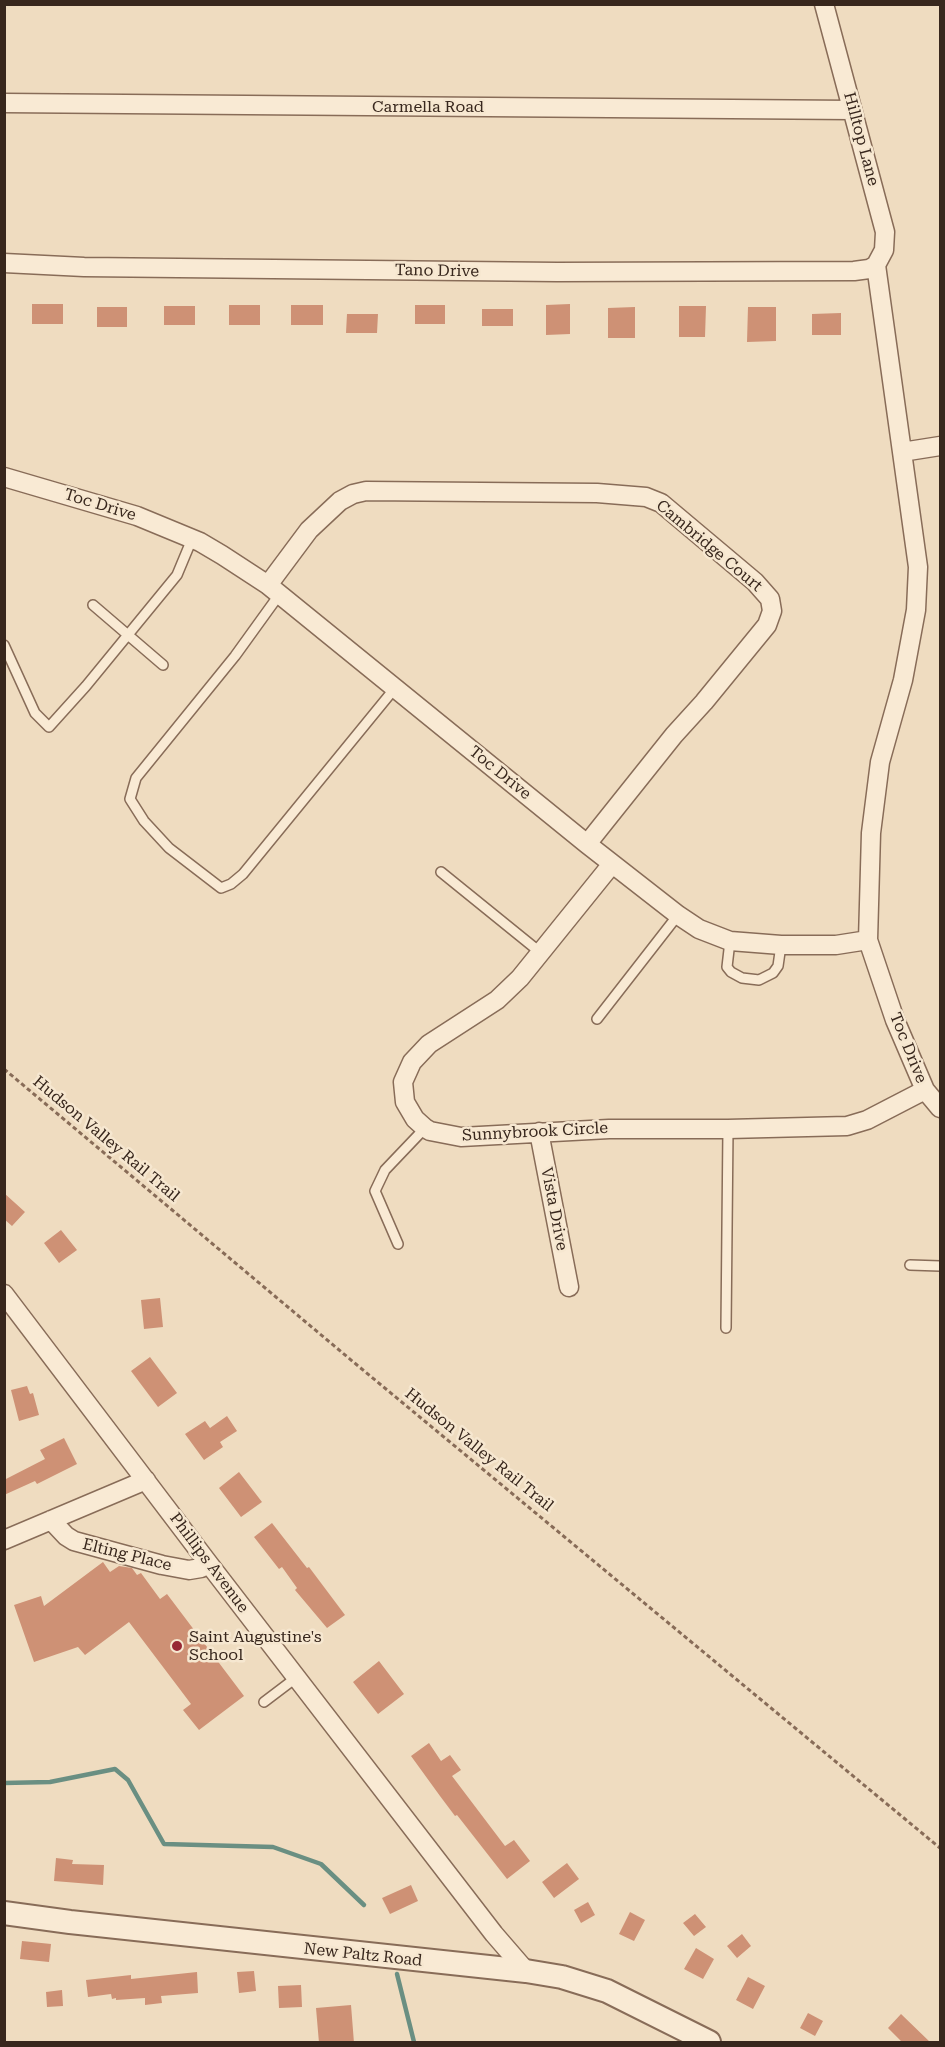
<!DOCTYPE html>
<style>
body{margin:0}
#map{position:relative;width:945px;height:2047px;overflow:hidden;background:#efdcc0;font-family:"Roboto Serif",serif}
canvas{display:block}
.frame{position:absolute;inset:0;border:6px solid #38271d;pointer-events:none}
</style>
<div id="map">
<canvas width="945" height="2047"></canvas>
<div class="frame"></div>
</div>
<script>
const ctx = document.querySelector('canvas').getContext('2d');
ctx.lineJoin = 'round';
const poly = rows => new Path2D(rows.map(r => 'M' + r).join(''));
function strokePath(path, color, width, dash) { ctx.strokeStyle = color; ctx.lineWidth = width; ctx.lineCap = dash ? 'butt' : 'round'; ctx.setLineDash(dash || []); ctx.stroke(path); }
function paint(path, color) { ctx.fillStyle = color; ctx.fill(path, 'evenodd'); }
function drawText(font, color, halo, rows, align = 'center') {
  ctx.font = font + ' "Roboto Serif",serif'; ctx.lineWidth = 5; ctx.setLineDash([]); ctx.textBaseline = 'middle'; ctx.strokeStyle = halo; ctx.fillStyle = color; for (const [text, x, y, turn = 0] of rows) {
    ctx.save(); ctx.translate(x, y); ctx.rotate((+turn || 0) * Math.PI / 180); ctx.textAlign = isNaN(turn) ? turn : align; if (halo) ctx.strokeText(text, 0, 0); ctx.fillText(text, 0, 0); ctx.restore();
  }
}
strokePath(poly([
 [4,1783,50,1782,115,1769,128,1780,164,1844,273,1847,321,1864,364,1905],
 [397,1974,414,2042]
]), '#6a8f82', 4.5);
paint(poly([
 [32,304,63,304,63,324,32,324],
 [570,304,570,334,546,335,546,305],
 [229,305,260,305,260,325,229,325],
 [291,305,323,305,323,325,291,325],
 [415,305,445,305,445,324,415,324],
 [164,306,195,306,195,325,164,325],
 [679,306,706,306,705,337,679,337],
 [97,307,127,307,127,327,97,327],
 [635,307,635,338,608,338,608,308],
 [748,307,776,307,776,341,747,342],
 [482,309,513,309,513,326,482,326],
 [841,313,841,335,812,335,812,314],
 [347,314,378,314,377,333,346,333],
 [4,1193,25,1212,12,1226,4,1219],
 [61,1230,77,1250,59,1263,44,1243],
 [160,1298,163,1327,144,1329,141,1300],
 [150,1357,177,1393,158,1407,131,1371],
 [27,1386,30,1394,33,1393,39,1415,19,1421,11,1390],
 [227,1416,237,1431,220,1442,223,1447,204,1460,185,1434,205,1421,210,1428],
 [64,1438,77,1464,37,1484,35,1481,4,1495,4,1480,45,1459,40,1450],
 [239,1472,262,1502,241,1517,219,1488],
 [272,1523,307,1568,309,1567,345,1615,327,1628,295,1590,297,1588,282,1567,279,1569,254,1537],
 [103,1562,110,1572,119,1566,132,1568,137,1575,141,1573,160,1599,167,1594,244,1696,199,1730,183,1710,191,1704,129,1622,85,1655,78,1647,34,1662,14,1605,41,1596,44,1606],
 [379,1661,404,1694,378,1714,353,1682],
 [429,1743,441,1761,450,1755,461,1770,452,1776,505,1846,514,1840,530,1861,507,1879,457,1815,455,1816,440,1796,411,1756],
 [56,1858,73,1860,72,1864,104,1865,103,1885,54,1881],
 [567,1863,579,1879,554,1898,542,1882],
 [411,1885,418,1901,390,1914,382,1898],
 [588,1902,595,1915,581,1923,574,1910],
 [630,1912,645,1920,634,1941,619,1934],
 [695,1914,706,1927,694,1936,683,1923],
 [742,1934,751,1946,737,1958,727,1946],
 [22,1941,51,1944,49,1962,20,1959],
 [696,1948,714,1959,703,1979,684,1969],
 [254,1971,256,1991,239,1993,237,1972],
 [197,1972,198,1993,161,1996,162,2003,145,2005,145,1998,116,2000,116,1998,112,1999,111,1994,88,1997,86,1980,131,1975,131,1979],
 [748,1977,765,1986,753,2009,736,2000],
 [301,1985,302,2007,279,2008,278,1986],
 [62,1990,63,2006,47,2007,46,1992],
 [351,2005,354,2043,319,2043,316,2008],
 [808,2013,823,2021,815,2036,800,2028],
 [901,2014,931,2043,903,2043,888,2028]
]), '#ce9175');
const service = poly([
 [279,595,235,656,136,778,130,799,144,821,169,848,221,888,231,884,243,874,395,688],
 [93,605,163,665],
 [4,645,35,713,49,727,86,686,177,575,192,539],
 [441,872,541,953],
 [730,941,727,967,731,972,742,978,759,980,773,973,778,966,781,945],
 [597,1019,678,915],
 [398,1244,375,1191,385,1170,425,1128],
 [910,1265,940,1266],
 [726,1328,728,1129],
 [264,1702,297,1677]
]);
const minor = poly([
 [4,103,852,110],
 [4,263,84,267,557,272,854,271,869,269,876,265,884,250,885,232,824,4],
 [902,452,940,446],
 [4,477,137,516,200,542,222,555,268,585,587,844,678,915,699,929,730,941,781,945,836,945,868,940,895,1020,925,1090,940,1108],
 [268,585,309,530,340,501,353,494,366,491,597,493,646,497,661,503,755,582,770,599,772,611,767,625,704,702,674,735,587,844],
 [612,864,520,978,497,1000,429,1044,412,1062,403,1082,405,1102,415,1119,425,1128,430,1131,461,1137,609,1129,728,1129,847,1126,867,1120,925,1090],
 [868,940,871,833,880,762,903,680,916,610,918,567,876,265],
 [539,1132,569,1287],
 [4,1294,209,1564,494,1934,526,1971],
 [51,1520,66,1536,74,1541,162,1565,189,1570,201,1568,209,1564],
 [4,1540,146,1480]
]);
const tertiary = poly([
 [4,1913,70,1922,526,1971,562,1977,607,1991,709,2042]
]);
strokePath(service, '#886c58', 12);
strokePath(minor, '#886c58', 21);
strokePath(tertiary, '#886c58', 26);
strokePath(poly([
 [4,1069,357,1365,940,1848]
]), '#886c58', 3, [4.5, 3]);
strokePath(service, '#f9ead4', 9);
strokePath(minor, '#f9ead4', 18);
strokePath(tertiary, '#f9ead4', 22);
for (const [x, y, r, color] of [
 [177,1646,6,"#982734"]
]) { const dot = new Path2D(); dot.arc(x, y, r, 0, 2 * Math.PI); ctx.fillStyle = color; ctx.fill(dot); strokePath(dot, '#f6e7d0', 2); }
drawText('16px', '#38271d', '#f6e7d0', [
 ["Carmella Road",428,107],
 ["Hilltop Lane",861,139,75],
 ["Tano Drive",437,271,1],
 ["Toc Drive",100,505,17],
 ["Cambridge Court",709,546,40],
 ["Toc Drive",500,773,39],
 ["Toc Drive",908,1048,68],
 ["Sunnybrook Circle",535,1132,-3],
 ["Hudson Valley Rail Trail",106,1139,40],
 ["Vista Drive",554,1209,79],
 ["Hudson Valley Rail Trail",479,1450,39],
 ["Elting Place",127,1555,14],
 ["Phillips Avenue",209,1563,53],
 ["New Paltz Road",363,1955,6]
]);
drawText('16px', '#38271d', '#f6e7d0', [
 ["Saint Augustine's",189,1637],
 ["School",189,1655]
], 'left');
</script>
